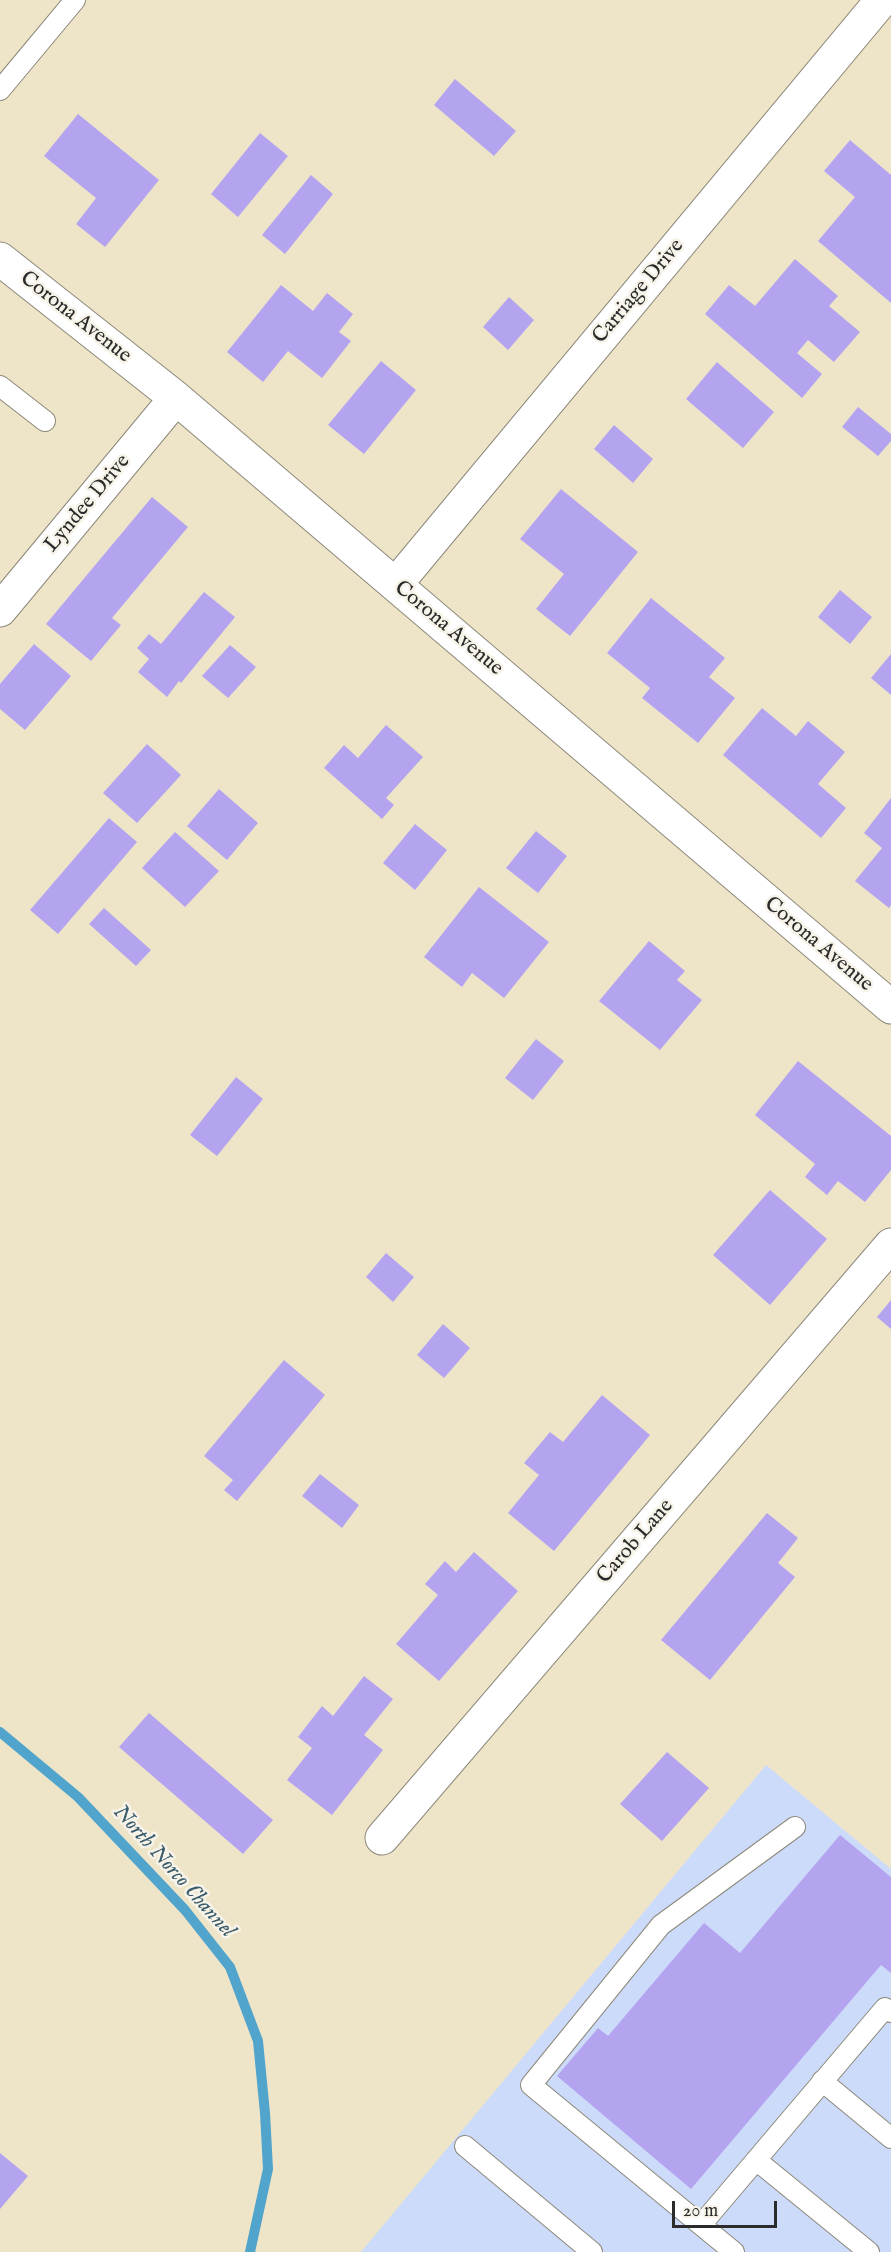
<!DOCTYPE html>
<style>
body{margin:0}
#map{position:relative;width:891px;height:2252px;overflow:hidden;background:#eee5c9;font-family:"IM FELL English",serif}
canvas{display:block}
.scale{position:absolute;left:672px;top:2201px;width:105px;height:27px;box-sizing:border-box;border:3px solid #2b2b2b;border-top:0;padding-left:8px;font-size:18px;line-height:21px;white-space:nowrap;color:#2b2b2b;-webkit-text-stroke:4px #f7f3e8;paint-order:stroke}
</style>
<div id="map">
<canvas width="891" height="2252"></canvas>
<div class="scale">20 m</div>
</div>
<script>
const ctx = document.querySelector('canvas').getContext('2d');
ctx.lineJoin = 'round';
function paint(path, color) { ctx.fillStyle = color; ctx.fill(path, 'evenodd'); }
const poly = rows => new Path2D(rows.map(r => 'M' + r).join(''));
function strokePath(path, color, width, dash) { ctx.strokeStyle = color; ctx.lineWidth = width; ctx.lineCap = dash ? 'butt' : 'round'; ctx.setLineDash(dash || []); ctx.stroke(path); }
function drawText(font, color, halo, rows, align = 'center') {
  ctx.font = font + ' "IM FELL English",serif'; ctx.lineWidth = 5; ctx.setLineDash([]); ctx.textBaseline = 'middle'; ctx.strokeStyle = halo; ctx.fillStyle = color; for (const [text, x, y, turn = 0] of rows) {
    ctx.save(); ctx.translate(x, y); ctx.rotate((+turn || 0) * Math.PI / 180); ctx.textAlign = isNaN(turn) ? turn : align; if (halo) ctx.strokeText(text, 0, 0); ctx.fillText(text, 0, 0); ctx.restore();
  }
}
paint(poly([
 [766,1765,891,1869,891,2252,361,2252]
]), '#cddbfa');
strokePath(poly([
 [0,1732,78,1797,185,1910,230,1967,258,2041,265,2113,268,2169,250,2252]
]), '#51a4cc', 10);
paint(poly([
 [455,79,516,131,494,156,434,105],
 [78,114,159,180,105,247,76,224,96,198,44,156],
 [260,133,288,156,238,217,211,194],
 [850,140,891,175,891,303,818,241,855,197,824,171],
 [311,175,333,194,285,254,262,235],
 [795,259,838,296,829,306,860,332,834,362,808,340,797,353,822,374,802,398,705,314,729,285,755,306],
 [281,285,313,311,327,293,353,314,339,332,351,341,322,378,288,351,263,382,227,352],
 [509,297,534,320,508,350,483,327],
 [381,361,416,390,364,454,328,425],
 [717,362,774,412,743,448,686,399],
 [858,407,891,434,891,441,878,456,842,427],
 [614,425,653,459,633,483,594,449],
 [561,489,638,552,570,636,536,609,564,574,520,539],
 [152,497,188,527,112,618,121,625,91,661,46,624],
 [840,590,872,617,850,644,818,617],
 [204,592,235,617,181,683,179,681,167,697,138,672,149,659,137,648,149,634,161,644],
 [651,598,725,658,709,677,735,698,698,743,642,698,650,688,607,653],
 [34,644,71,676,25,730,0,709,0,684],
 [230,645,256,667,228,698,202,676],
 [891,654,891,695,871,678],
 [762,708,796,736,808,721,845,752,818,784,846,808,821,838,723,755],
 [386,725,423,757,386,798,394,805,382,819,324,768,344,745,358,758],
 [147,744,181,775,137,823,103,793],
 [219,789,258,823,227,860,187,826],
 [891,798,891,905,889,908,855,881,882,848,864,833],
 [109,818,137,842,58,934,30,910],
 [415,824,447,850,415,890,383,863],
 [536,831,567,856,538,893,506,868],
 [175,832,219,871,185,907,142,868],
 [479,887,549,942,504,998,472,973,462,987,424,957],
 [104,908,151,950,136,966,89,924],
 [649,941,685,971,677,980,702,1000,660,1050,599,1001],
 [536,1039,564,1061,533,1100,505,1078],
 [798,1061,891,1136,891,1170,865,1202,838,1181,827,1195,805,1177,815,1164,755,1115],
 [236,1077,263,1099,217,1156,190,1135],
 [770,1190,827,1239,770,1305,713,1255],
 [386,1253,414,1277,393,1302,366,1277],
 [891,1300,891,1329,877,1317],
 [443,1324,470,1348,444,1378,417,1355],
 [284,1360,325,1395,237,1501,224,1490,233,1480,204,1456],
 [602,1395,650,1435,554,1551,508,1513,539,1475,524,1463,550,1432,563,1442],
 [320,1474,359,1505,342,1528,302,1496],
 [767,1513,798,1538,778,1563,795,1577,710,1680,661,1640],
 [474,1552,518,1591,439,1681,396,1644,438,1595,425,1584,445,1561,456,1572],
 [364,1676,393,1699,364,1735,383,1750,332,1815,287,1780,312,1748,298,1737,322,1706,333,1716],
 [149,1713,273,1820,243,1854,119,1747],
 [667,1752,709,1788,662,1841,620,1804],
 [840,1835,891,1877,891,1973,881,1965,691,2189,557,2076,598,2028,608,2036,704,1923,740,1953],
 [0,2153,28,2176,0,2209]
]), '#b4a4f0');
const lane = poly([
 [0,90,75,0],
 [0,386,45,421],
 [822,2081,891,2138],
 [465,2146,592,2252],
 [756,2160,869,2252],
 [701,2225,531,2085,661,1925,795,1827],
 [734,2252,701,2225,885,2008,891,2012]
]);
const street = poly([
 [0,259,176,398,891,1007],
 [396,584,882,0],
 [0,610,176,398],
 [382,1838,891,1245]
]);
strokePath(lane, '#8c887a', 22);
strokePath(street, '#8c887a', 35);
strokePath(lane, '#fff', 20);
strokePath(street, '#fff', 33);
drawText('21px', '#2b2b2b', '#f7f3e8', [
 ["Carriage Drive",639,292,-50],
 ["Corona Avenue",75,318,38],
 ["Lyndee Drive",88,504,-50],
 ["Corona Avenue",448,629,40],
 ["Corona Avenue",818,945,40],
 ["Carob Lane",636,1542,-49]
]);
drawText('italic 22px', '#3a5b6b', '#f7f3e8', [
 ["North Norco Channel",173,1872,48]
]);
</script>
